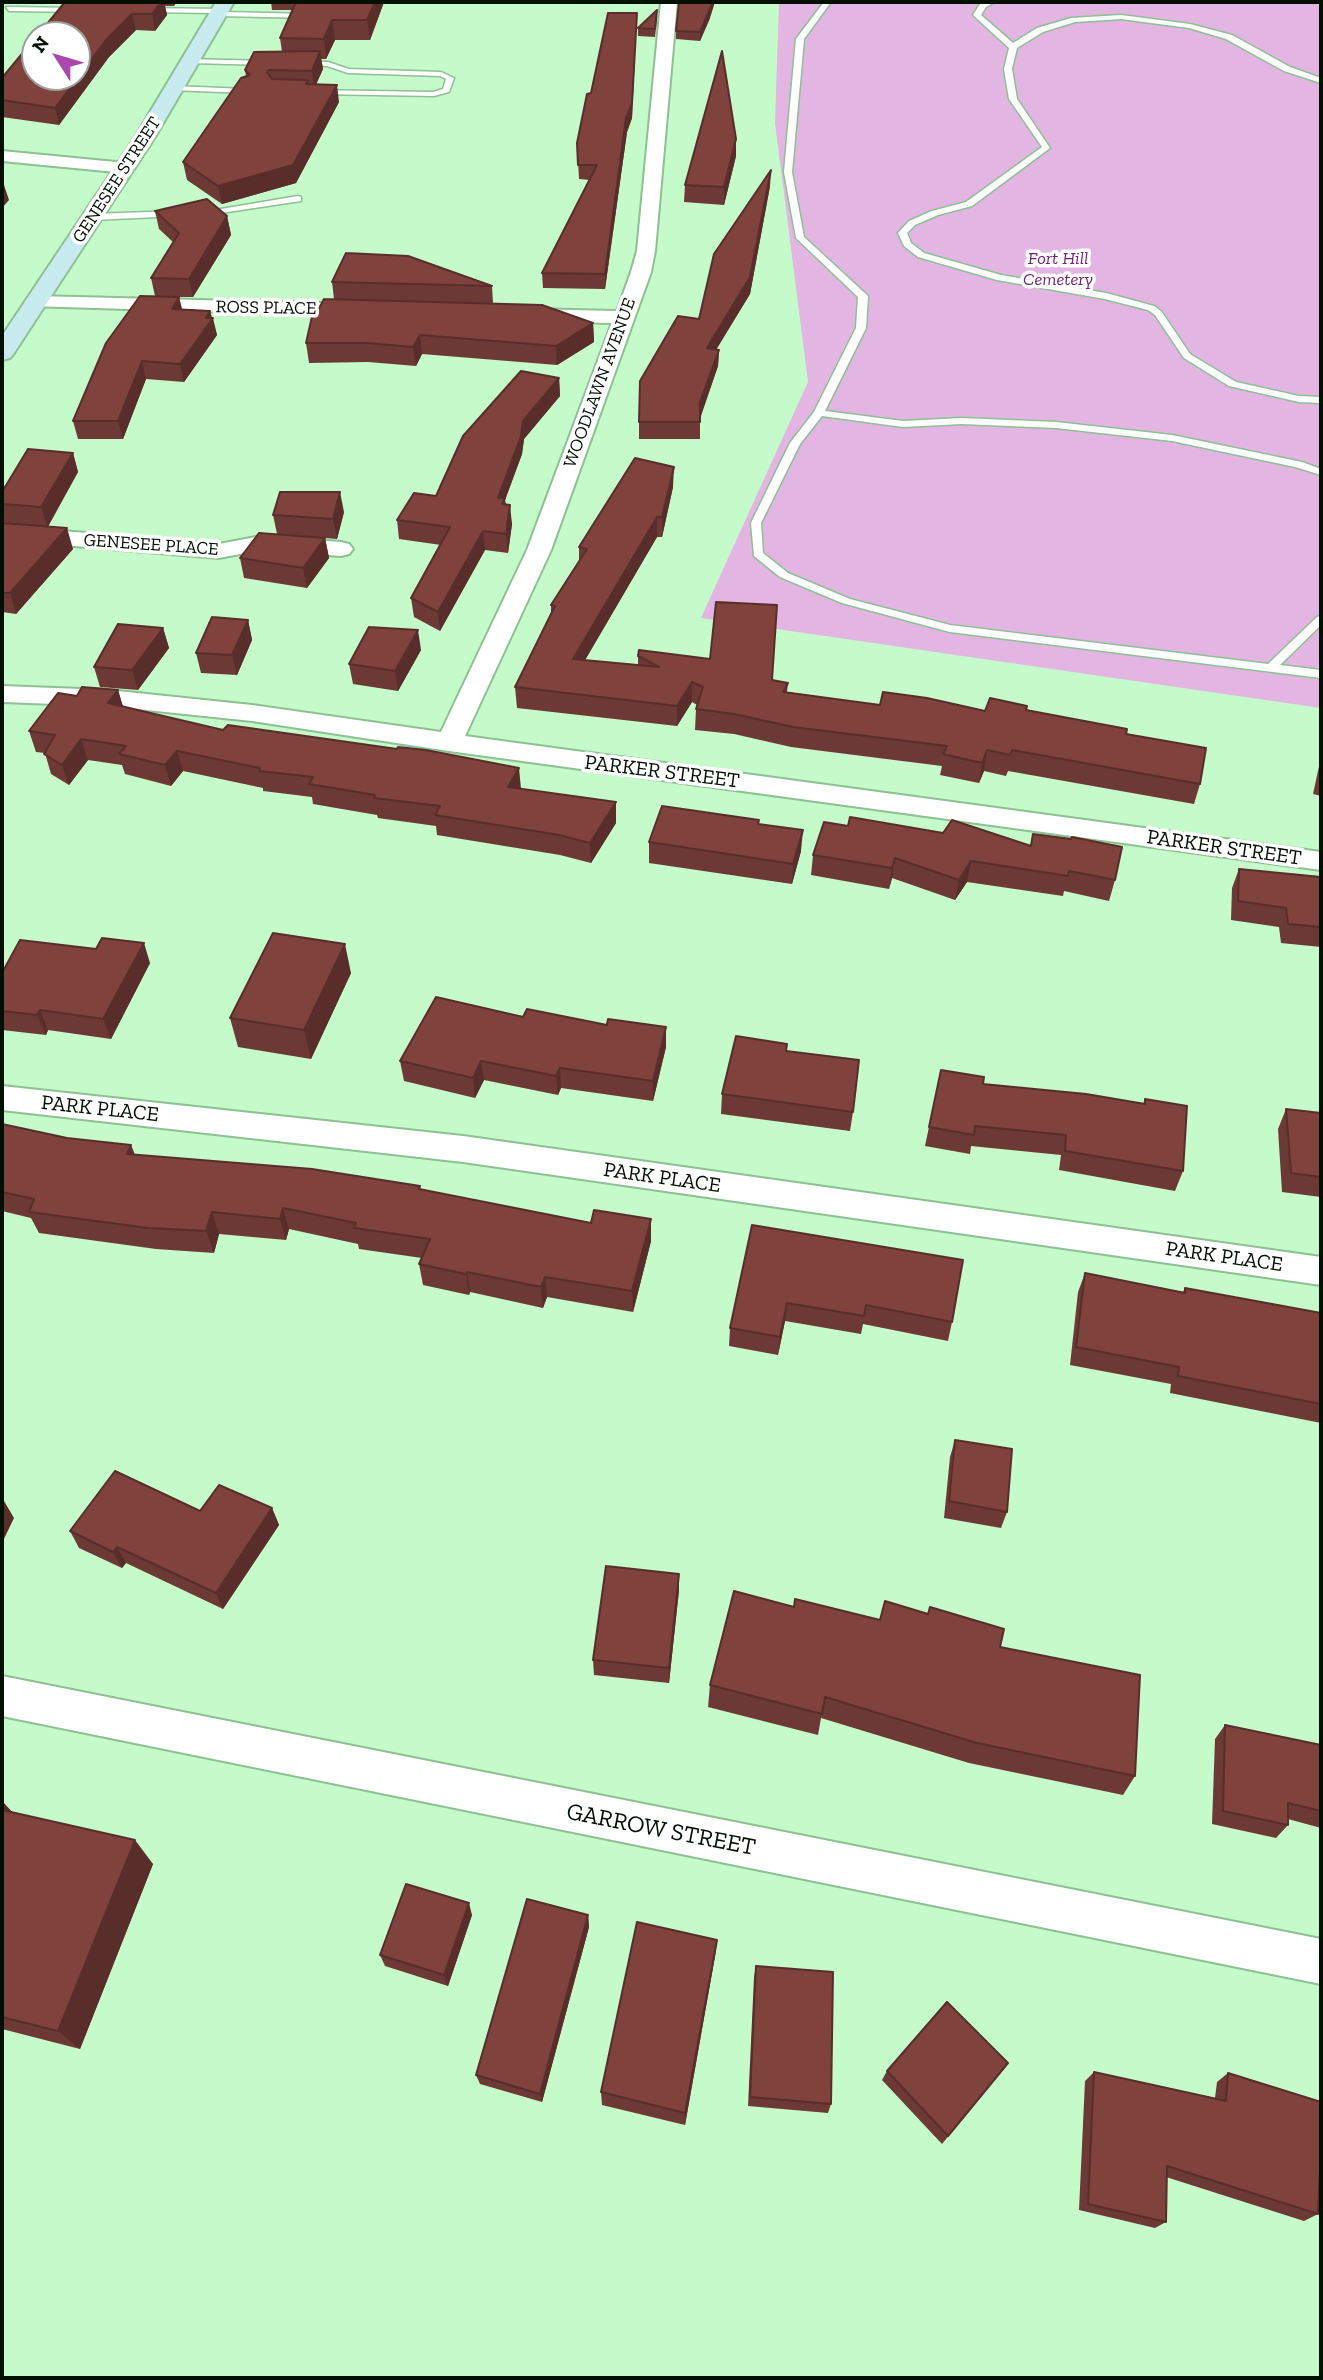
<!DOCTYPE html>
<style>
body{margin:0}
#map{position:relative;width:1323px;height:2380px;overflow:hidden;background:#c5faca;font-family:"Zilla Slab",serif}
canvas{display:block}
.frame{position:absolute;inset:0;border:4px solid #011003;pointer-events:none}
.north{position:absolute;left:21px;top:21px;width:70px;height:70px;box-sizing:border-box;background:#fff;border:2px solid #999f9a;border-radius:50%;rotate:307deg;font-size:19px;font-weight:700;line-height:28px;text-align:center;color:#011003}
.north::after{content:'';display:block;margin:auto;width:24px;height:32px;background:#ac47ad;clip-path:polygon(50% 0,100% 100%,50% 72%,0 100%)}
</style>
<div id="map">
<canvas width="1323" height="2380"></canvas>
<div class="frame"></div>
<div class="north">N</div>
</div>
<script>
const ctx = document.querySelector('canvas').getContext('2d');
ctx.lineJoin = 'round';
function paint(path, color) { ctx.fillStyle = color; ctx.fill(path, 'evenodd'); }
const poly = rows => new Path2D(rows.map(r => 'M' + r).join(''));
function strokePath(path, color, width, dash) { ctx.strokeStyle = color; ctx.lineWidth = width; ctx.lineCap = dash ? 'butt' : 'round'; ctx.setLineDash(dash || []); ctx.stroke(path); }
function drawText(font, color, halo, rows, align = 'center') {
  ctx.font = font + ' "Zilla Slab",serif'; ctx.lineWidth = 7; ctx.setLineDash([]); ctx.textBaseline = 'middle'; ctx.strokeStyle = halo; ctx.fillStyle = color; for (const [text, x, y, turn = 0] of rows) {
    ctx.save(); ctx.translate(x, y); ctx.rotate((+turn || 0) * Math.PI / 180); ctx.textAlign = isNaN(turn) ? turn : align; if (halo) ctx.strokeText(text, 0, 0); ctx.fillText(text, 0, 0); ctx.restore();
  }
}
paint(poly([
 [779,2,1309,2,1321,5,1321,708,701,618,808,382,775,123]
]), '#e3b5e2');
const lane = poly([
 [824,2,831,2,804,39,792,172,804,237,868,296,866,328,825,411,903,421,962,418,1056,422,1172,435,1302,462,1321,469,1321,475,1295,467,1172,441,1056,428,962,424,903,427,822,416,800,444,761,523,763,553,788,573,850,599,950,625,1268,664,1317,617,1321,616,1321,625,1280,665,1321,670,1321,678,950,632,842,603,780,577,754,556,751,523,790,443,814,412,856,328,858,297,796,238,784,172,796,39,824,2],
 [986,2,995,2,986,7,981,15,1013,43,1037,28,1071,18,1121,15,1190,24,1232,35,1290,67,1321,78,1321,83,1284,71,1226,39,1189,28,1121,19,1075,22,1043,32,1017,48,1012,69,1017,99,1050,148,972,206,938,215,915,225,907,233,911,243,924,253,1001,275,1106,293,1154,306,1161,311,1190,354,1236,382,1299,396,1321,397,1321,403,1299,402,1229,386,1184,358,1155,315,1148,310,1105,299,997,280,918,257,904,246,898,233,909,221,932,211,966,202,1042,147,1009,99,1004,69,1009,48,973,15,980,4,986,2],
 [6,7,81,8,85,10,81,12,9,11,6,7],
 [145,8,220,9,223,12,312,14,316,16,312,18,218,16,215,13,142,12,145,8],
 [187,59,268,61,272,63,268,65,190,63,187,59],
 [301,61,328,62,349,69,441,72,454,78,449,92,434,96,316,94,313,90,433,92,443,89,446,79,440,76,348,73,327,66,298,65,301,61],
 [174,86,246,89,250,91,246,93,171,90,174,86],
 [298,196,301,197,301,201,201,216,197,213,298,196],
 [175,211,179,214,178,216,94,220,90,217,94,214,175,211]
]);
const street = poly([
 [661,2,677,2,655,251,651,272,551,550,465,736,1321,852,1321,870,449,751,252,721,108,706,2,702,2,686,108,690,252,705,441,732,527,550,612,323,528,321,521,319,518,315,521,311,528,309,617,311,631,272,637,251,661,2],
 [2,151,126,163,135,168,126,173,2,161,2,151],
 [35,296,363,304,370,306,373,310,370,314,363,316,28,306,25,302,28,298,35,296],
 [2,526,219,544,261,536,341,542,349,544,353,549,349,554,341,556,261,550,219,558,2,540,2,526],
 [2,1086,463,1136,1321,1257,1321,1285,463,1162,2,1110,2,1086],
 [2,1676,1321,1939,1321,1984,2,1716,2,1676]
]);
const secondary = poly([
 [216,2,234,2,155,137,14,353,10,358,2,360,2,336,135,137,216,2]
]);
strokePath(lane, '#8dc092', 3);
strokePath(street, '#8dc092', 4);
strokePath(secondary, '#8dc092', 4);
paint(lane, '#fff');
paint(street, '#fff');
paint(secondary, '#c8ebf0');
paint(poly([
 [65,2,177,2,174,6,165,6,167,15,155,31,136,30,109,57,59,125,2,117,2,78],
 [271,2,384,2,370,40,335,40,326,59,321,59,323,69,316,85,339,102,296,183,222,204,187,180,183,162,246,76,245,70,282,52,280,38,292,10,272,10],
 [637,13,632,118,627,132,605,289,543,288,542,273,590,180,579,179,577,143,591,93],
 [710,18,700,41,676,39,676,31],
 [657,19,655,37,638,36,638,28],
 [736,156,724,205,684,202,685,185],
 [770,186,750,294,716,349,719,350,718,366,700,417,700,439,639,439,639,422,699,319],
 [155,211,227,216,231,235,193,297,179,297,182,309,210,311,217,335,184,382,146,379,123,439,78,439,73,421,155,296,151,278,173,242,159,229],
 [332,282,492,286,493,303,593,323,594,342,557,365,422,354,416,366,368,362,309,363,306,343,317,312,334,299],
 [559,378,560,396,524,439,522,454,505,500,506,505,512,524,508,553,485,550,440,631,414,617,411,598,441,545,399,539,397,520,436,496],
 [73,453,78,472,48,527,73,549,16,614,2,612,2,492],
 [673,487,662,537,657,537,585,660,638,665,638,656,788,683,787,692,880,705,985,711,1026,710,1126,734,1200,784,1194,804,1008,771,1006,776,984,771,979,783,940,775,942,766,791,747,734,734,695,730,696,709,697,705,692,702,677,726,517,708,515,687,551,613,551,605,579,561,579,547],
 [344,512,337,539,325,538,329,558,307,588,244,578,240,558,277,534,273,515],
 [248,620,252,640,237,675,201,673,196,653],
 [163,628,169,648,138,690,100,687,94,667],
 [421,650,398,691,353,684,349,664],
 [118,690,123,707,223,730,521,789,616,802,616,823,591,863,560,855,437,835,436,826,378,818,377,815,313,804,312,797,263,791,263,788,183,771,171,786,125,774,122,765,88,760,69,785,51,774,45,753,36,752,29,731,77,696],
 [1321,757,1321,796,1313,794],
 [759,824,801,851,792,884,649,863,649,842],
 [943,833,1030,846,1033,834,1115,880,1109,901,1064,891,1063,896,967,882,955,900,892,878,889,889,811,875,813,855],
 [1239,869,1321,877,1321,947,1281,943,1279,927,1231,920,1232,888],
 [150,963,111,1039,48,1030,46,1035,2,1030,2,973],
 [351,973,311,1059,238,1047,230,1018],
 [523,1017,666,1047,653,1101,561,1088,558,1095,484,1080,475,1098,404,1081,400,1061],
 [787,1051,853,1112,850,1131,721,1114,722,1094],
 [941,1070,983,1084,1143,1104,1145,1099,1183,1171,1175,1191,1059,1170,1061,1155,971,1146,970,1154,925,1146],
 [1286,1109,1321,1113,1321,1197,1282,1192,1278,1129],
 [2,1124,135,1155,421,1189,651,1241,633,1312,547,1297,543,1308,470,1292,469,1295,423,1285,419,1264,422,1258,359,1249,358,1244,289,1229,286,1240,219,1234,214,1253,156,1249,39,1233,31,1218,2,1211],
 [752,1225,952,1322,948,1341,863,1324,861,1334,785,1321,778,1355,729,1346,730,1328],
 [1085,1273,1183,1292,1185,1288,1321,1313,1321,1423,1170,1393,1171,1384,1070,1365,1078,1292],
 [955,1440,1007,1512,1001,1528,944,1518,950,1457],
 [272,1508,279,1525,223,1609,126,1563,122,1568,79,1548,70,1531,200,1511],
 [679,1590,669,1683,594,1675,593,1660],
 [794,1607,880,1620,1000,1647,1135,1776,1123,1795,969,1763,821,1718,818,1735,708,1707,710,1685],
 [1225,1725,1321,1745,1321,1828,1288,1819,1288,1825,1276,1838,1212,1824,1215,1739],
 [2,1801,12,1812,153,1864,80,2049,2,2029],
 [472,1915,448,1986,385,1966,380,1955],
 [588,1915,589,1927,542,2102,480,2084,476,2075],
 [717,1940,715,1956,685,2125,602,2105,601,2092],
 [756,1966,831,2104,828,2113,748,2106,754,1977],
 [887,2071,1001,2072,942,2144,882,2080],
 [1094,2072,1215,2098,1217,2082,1228,2073,1318,2214,1304,2221,1166,2177,1166,2222,1155,2228,1079,2210,1085,2081]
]), '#6d3934');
paint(poly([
 [161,2,164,2,167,15,155,31,152,14],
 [375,2,384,2,370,40,367,20],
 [713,2,715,2,710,18,700,41,700,32],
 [637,13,632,118,627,132,605,289,605,274],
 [132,14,136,30,109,57,59,125,55,108,106,40],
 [332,20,335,40,326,59,324,39],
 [320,51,323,69,314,88,312,71],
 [337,85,339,102,296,183,222,204,218,186],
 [736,139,736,156,724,205,724,187],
 [771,170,770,186,750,294,707,365,707,348],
 [2,179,9,200,2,208],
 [227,216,231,235,193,297,189,279],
 [179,297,183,314,172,309],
 [210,311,212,319,213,318,217,335,184,382,180,364],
 [593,323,594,342,557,365,556,346],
 [420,335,422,354,416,366,413,347],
 [719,350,718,366,700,419,700,402],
 [142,361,146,379,123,439,118,421],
 [559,378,560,396,524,439,522,454,505,500,507,517,498,498,523,421],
 [73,453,78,472,47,527,41,507],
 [674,467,673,487,662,537,662,517],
 [340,492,344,512,337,539,333,519],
 [510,505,512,524,508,553,506,534],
 [657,517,657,537,574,679,573,659],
 [67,528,73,549,16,614,10,593],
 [483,531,485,550,440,631,438,612],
 [325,538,329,558,307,588,303,568],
 [248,620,252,640,237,675,232,655],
 [163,628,169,648,138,690,132,670],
 [418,630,421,650,398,691,395,671],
 [692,682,692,702,677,726,677,706],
 [118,690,124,710,108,703],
 [81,739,88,760,69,785,62,765],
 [987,750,984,771,979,783,982,763],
 [177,751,183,771,171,786,165,765],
 [519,768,521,789,508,787],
 [616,802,616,823,591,863,590,843],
 [803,830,801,851,792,884,793,864],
 [895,858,892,878,889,889,892,868],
 [971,861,967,882,955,900,959,880],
 [144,943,150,963,111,1039,103,1019],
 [345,944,351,973,311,1059,304,1030],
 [40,1010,48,1030,46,1035,37,1015],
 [666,1027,666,1047,653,1101,653,1081],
 [481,1061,484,1080,475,1098,473,1078],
 [560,1068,561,1088,558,1095,556,1076],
 [131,1145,140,1167,127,1154],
 [283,1208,289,1229,286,1240,280,1219],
 [212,1212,219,1234,214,1253,206,1231],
 [651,1219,651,1241,633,1312,632,1291],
 [467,1272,470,1292,469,1295,466,1274],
 [545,1277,547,1297,543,1308,541,1287],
 [787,1303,785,1321,778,1355,780,1337],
 [4,1501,14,1518,2,1543,2,1505],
 [272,1508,279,1525,223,1609,216,1593],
 [117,1547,126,1563,122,1568,113,1552],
 [679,1574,679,1590,669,1683,669,1668],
 [2,1801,23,1824,2,1814],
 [135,1840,153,1864,80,2049,58,2031],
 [469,1903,472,1915,448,1986,444,1975],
 [588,1915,589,1927,542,2102,540,2094],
 [717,1940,715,1956,685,2125,685,2113]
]), '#592e2a');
const building = poly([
 [65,2,161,2,152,14,132,14,106,40,55,108,2,100,2,78,35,38,35,77,77,77,77,35,38,35,65,2],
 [296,2,375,2,367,20,332,20,324,39,280,38,296,2],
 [679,2,713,2,700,32,676,31,679,2],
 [657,10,655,29,638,28,657,10],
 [608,13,637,13,632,103,626,118,605,274,542,273,597,165,578,165,577,143,587,94,591,93,608,13],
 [320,51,312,71,269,70,267,72,272,79,308,80,306,84,337,85,293,165,218,186,183,162,241,78,250,75,245,70,254,52,320,51],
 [722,51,736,139,724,187,685,185,722,51],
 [771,170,750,277,707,348,719,350,700,402,700,422,639,422,640,381,678,316,699,319,714,254,771,170],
 [207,199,227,216,189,279,151,278,179,233,155,211,207,199],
 [346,253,408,256,492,286,332,282,346,253],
 [140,296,179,297,172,309,210,311,206,318,213,318,180,364,142,361,118,421,73,421,106,343,140,296],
 [324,299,542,305,593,323,556,346,420,335,413,347,366,343,306,343,313,312,317,312,324,299],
 [521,371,559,378,523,421,521,436,498,498,505,498,502,504,510,505,506,534,483,531,438,612,411,598,450,527,397,520,414,493,436,496,463,436,521,371],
 [28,449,73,453,41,507,2,504,2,492,28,449],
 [635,458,674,467,662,517,657,517,573,659,659,667,638,656,639,650,710,659,716,602,777,605,772,680,788,683,783,692,880,705,883,692,927,698,985,711,990,698,1027,706,1026,710,1127,729,1126,734,1206,748,1200,784,1012,750,1010,755,987,750,982,763,943,754,947,746,793,727,734,714,696,709,703,687,692,682,677,706,515,687,555,606,551,605,587,549,579,547,635,458],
 [280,492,340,492,333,519,273,515,280,492],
 [2,523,67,528,10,593,2,593,2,523],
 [259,533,325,538,303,568,240,558,259,533],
 [212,617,248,620,232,655,196,653,212,617],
 [118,624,163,628,132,670,94,667,118,624],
 [369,627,418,630,395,671,349,664,369,627],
 [82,687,118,690,108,703,223,730,228,725,397,749,398,747,426,750,519,768,508,787,616,802,590,843,559,835,435,815,440,806,374,798,375,795,309,784,313,777,259,771,260,768,177,751,165,765,119,754,126,746,81,739,62,765,44,754,55,735,29,731,58,693,77,696,82,687],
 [662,806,759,820,758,824,803,830,793,864,649,842,662,806],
 [850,817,943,833,952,820,1031,846,1033,834,1071,839,1072,837,1122,847,1115,880,1069,871,1068,876,971,861,959,880,895,858,892,868,813,855,824,822,848,826,850,817],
 [1239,869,1321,877,1321,927,1288,924,1286,908,1238,901,1239,869],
 [273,933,345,944,304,1030,230,1018,273,933],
 [102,938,144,943,103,1019,40,1010,37,1015,2,1011,2,973,20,940,96,949,102,938],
 [436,997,523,1017,527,1009,607,1025,608,1019,666,1027,653,1081,560,1068,556,1076,481,1061,473,1078,400,1061,436,997],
 [736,1036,787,1044,786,1051,859,1060,853,1112,722,1094,736,1036],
 [941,1070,984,1077,983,1084,1086,1094,1145,1104,1145,1099,1187,1106,1183,1171,1065,1151,1066,1135,975,1126,974,1135,929,1127,941,1070],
 [1286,1109,1321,1113,1321,1177,1291,1173,1286,1109],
 [2,1124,67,1138,131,1145,127,1154,312,1169,420,1186,419,1189,591,1223,594,1210,651,1219,632,1291,545,1277,541,1287,467,1272,466,1274,419,1264,430,1239,354,1228,356,1223,283,1208,280,1219,212,1212,206,1231,148,1228,29,1212,34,1199,2,1192,2,1124],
 [752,1225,963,1260,952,1322,866,1305,864,1316,787,1303,780,1337,730,1328,752,1225],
 [1085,1273,1185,1293,1185,1288,1321,1313,1321,1404,1178,1376,1179,1367,1076,1347,1085,1273],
 [955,1440,1012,1449,1007,1512,949,1501,955,1440],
 [115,1471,200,1511,219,1485,272,1508,216,1593,117,1547,113,1552,70,1531,115,1471],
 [606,1566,679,1574,669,1668,593,1660,606,1566],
 [734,1591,794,1607,795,1599,880,1620,885,1601,928,1614,930,1607,1004,1629,1000,1647,1140,1675,1135,1776,977,1743,825,1697,822,1714,710,1685,734,1591],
 [1225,1725,1321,1745,1321,1811,1288,1803,1288,1825,1223,1811,1225,1725],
 [2,1810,135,1840,58,2031,2,2017,2,1810],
 [406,1884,469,1903,444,1975,380,1955,406,1884],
 [527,1899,588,1915,540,2094,476,2075,527,1899],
 [637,1922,717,1940,685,2113,601,2092,637,1922],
 [756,1966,833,1972,831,2104,750,2097,756,1966],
 [947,2002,1008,2063,948,2136,887,2071,947,2002],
 [1094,2072,1226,2101,1228,2073,1321,2102,1321,2146,1318,2214,1167,2166,1166,2222,1088,2204,1094,2072]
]);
paint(building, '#7f423c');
strokePath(building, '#592e2a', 2);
drawText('18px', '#011003', '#fff', [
 ["GENESEE STREET",117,180,-57],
 ["ROSS PLACE",266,308,1],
 ["WOODLAWN AVENUE",600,383,-70],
 ["GENESEE PLACE",151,545,4]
]);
drawText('italic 18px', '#752076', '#fff', [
 ["Fort Hill",1058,259],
 ["Cemetery",1058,280]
]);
drawText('21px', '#011003', '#fff', [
 ["PARKER STREET",662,772,7],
 ["PARKER STREET",1224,848,8],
 ["PARK PLACE",100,1109,6],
 ["PARK PLACE",662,1178,8],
 ["PARK PLACE",1224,1257,8]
]);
drawText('24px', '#011003', '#fff', [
 ["GARROW STREET",661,1830,11]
]);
</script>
